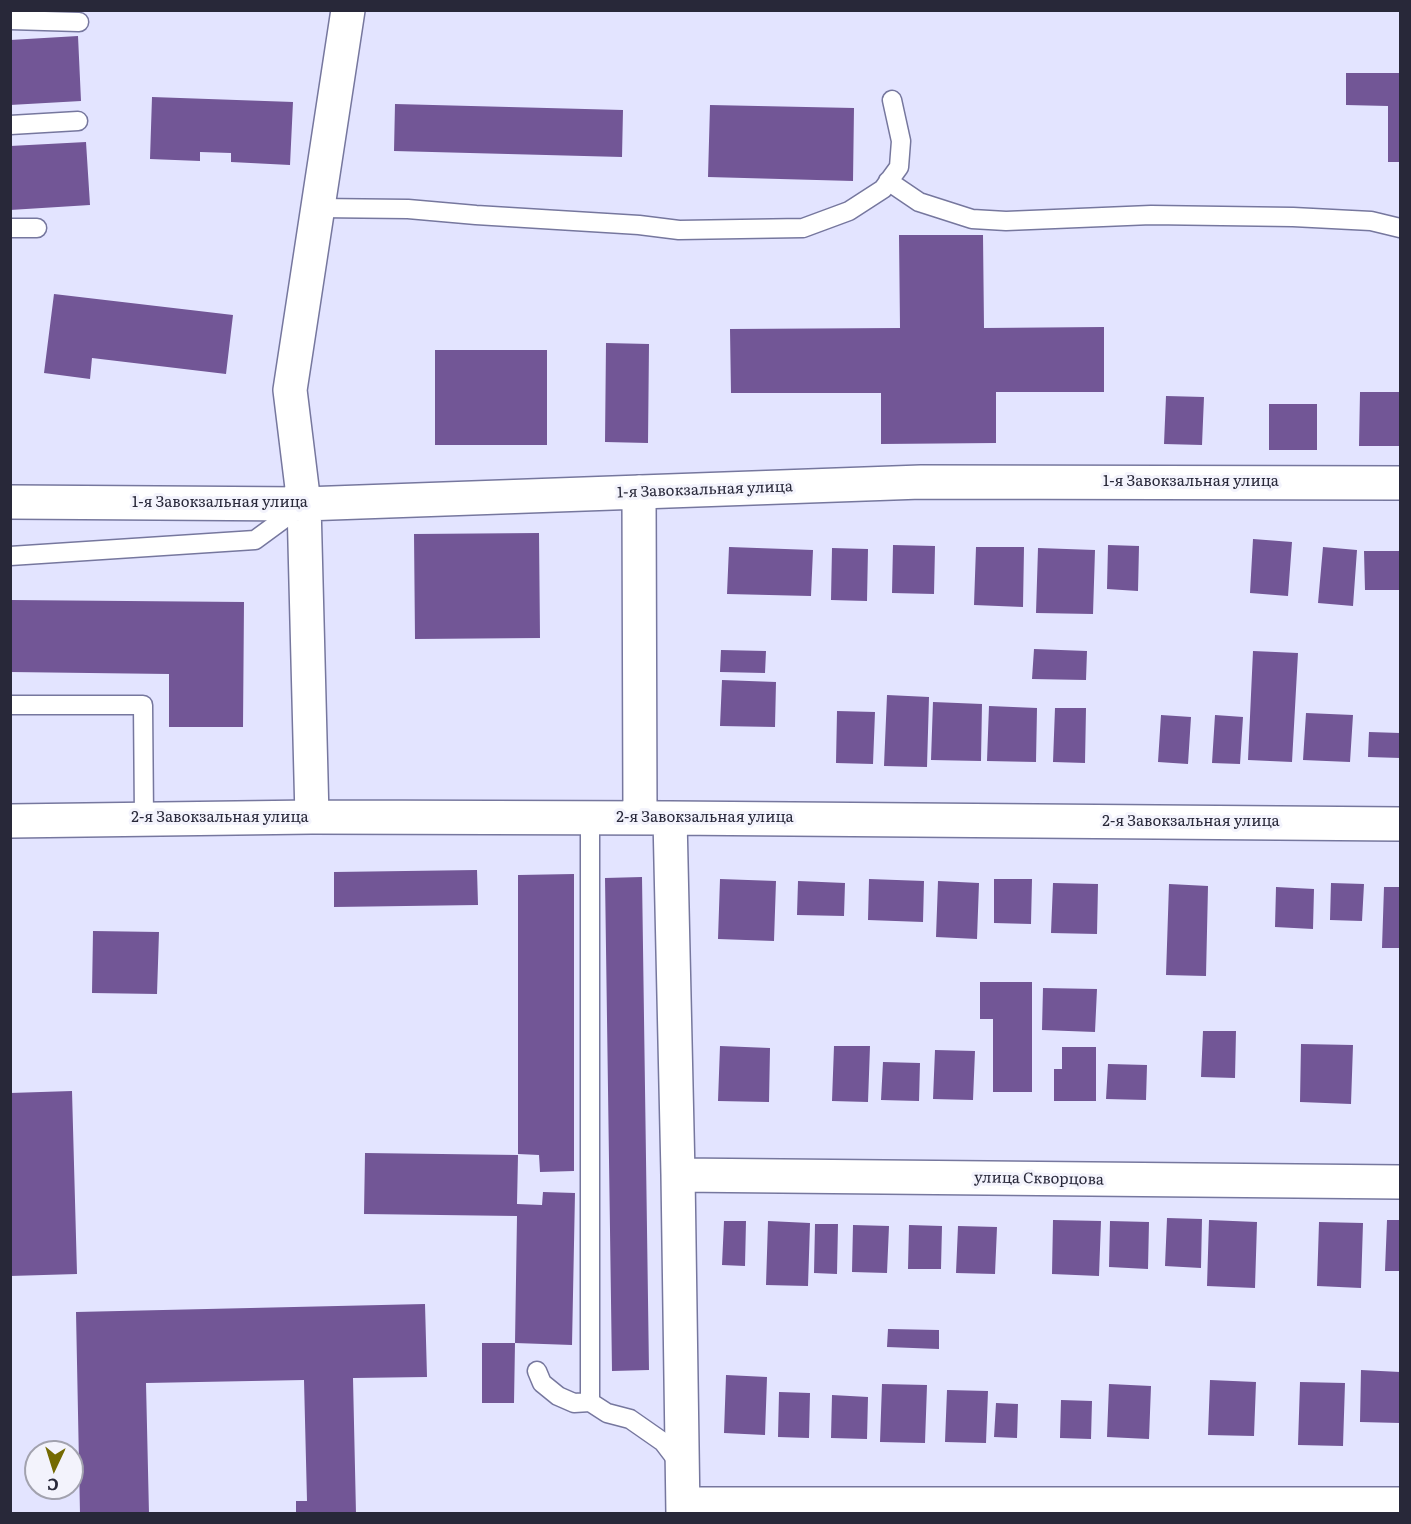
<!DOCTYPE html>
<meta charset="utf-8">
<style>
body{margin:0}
#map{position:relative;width:1411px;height:1524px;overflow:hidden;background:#e3e4ff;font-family:Literata,serif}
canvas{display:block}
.frame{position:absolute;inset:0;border:12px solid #282839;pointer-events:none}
.north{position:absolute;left:24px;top:1440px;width:60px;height:60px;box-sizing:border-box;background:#f3f3fc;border:2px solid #a2a2ae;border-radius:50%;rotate:184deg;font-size:16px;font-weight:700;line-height:24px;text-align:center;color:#282839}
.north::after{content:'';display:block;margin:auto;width:21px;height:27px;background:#746a02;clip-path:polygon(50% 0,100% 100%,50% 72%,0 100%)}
</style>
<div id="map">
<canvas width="1411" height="1524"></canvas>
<div class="frame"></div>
<div class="north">С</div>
</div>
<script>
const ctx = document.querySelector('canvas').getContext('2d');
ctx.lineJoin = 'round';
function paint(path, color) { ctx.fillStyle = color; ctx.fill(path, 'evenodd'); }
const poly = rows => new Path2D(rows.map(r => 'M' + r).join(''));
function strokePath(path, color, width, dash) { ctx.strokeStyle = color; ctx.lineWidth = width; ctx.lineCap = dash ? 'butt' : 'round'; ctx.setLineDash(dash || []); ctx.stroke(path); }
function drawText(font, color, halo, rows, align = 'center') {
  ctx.font = font + ' Literata,serif'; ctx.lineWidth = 6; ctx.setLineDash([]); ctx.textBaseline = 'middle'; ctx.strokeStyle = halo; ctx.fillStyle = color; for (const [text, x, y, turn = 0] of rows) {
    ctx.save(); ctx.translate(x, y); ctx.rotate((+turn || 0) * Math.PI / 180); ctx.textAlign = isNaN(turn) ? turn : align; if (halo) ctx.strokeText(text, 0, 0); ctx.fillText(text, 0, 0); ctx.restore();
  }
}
paint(poly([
 [78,36,81,101,10,105,10,40],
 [1346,73,1400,73,1400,162,1388,162,1388,106,1346,105],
 [152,97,293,102,290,165,231,162,231,153,200,152,200,161,150,159],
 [395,104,623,110,622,157,394,151],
 [710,105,854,108,853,181,708,177],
 [86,142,90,205,10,210,10,146],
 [899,235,983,235,984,328,1104,327,1104,392,996,392,996,443,881,444,881,393,731,393,730,329,900,328],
 [54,294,233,315,226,374,92,358,90,379,44,373],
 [606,343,649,344,648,443,605,442],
 [435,350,547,350,547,445,435,445],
 [1360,392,1400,392,1400,446,1359,446],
 [1166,396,1204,397,1202,445,1164,444],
 [1269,404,1317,404,1317,450,1269,450],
 [539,533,540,638,415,639,414,534],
 [1253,539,1292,542,1288,596,1250,593],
 [893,545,935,546,934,594,892,593],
 [1108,545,1139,546,1138,591,1107,589],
 [729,547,813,550,811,596,727,594],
 [976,547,1024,547,1023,607,974,605],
 [1323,547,1357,550,1353,606,1318,603],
 [832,548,868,549,867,601,831,600],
 [1038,548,1095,550,1093,614,1036,613],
 [1364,551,1400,551,1400,590,1365,590],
 [10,600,244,602,243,727,169,727,169,674,10,672],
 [1034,649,1087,651,1086,680,1032,679],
 [721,650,766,651,765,673,720,672],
 [1253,651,1298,653,1292,762,1248,760],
 [722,680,776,682,775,727,720,726],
 [887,695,929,697,927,767,884,766],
 [933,702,982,704,981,761,931,760],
 [989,706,1037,708,1036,762,987,761],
 [1055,708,1086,708,1085,763,1053,762],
 [837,711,875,712,873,764,836,763],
 [1306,713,1353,715,1350,762,1303,760],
 [1161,715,1191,717,1188,764,1158,762],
 [1215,715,1243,717,1240,764,1212,763],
 [1369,732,1400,733,1400,758,1368,757],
 [477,870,478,905,334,907,334,872],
 [574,874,574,1171,540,1172,539,1155,518,1154,518,875],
 [642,877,649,1370,612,1371,605,878],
 [720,879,776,881,774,941,718,939],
 [869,879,924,881,923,922,868,920],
 [994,879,1032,879,1031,924,994,923],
 [798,881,845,883,844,916,797,915],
 [938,881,979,883,977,939,936,937],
 [1053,883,1098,884,1097,934,1051,933],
 [1331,883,1364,884,1362,921,1330,920],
 [1169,884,1208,886,1206,976,1166,975],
 [1276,887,1314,889,1313,929,1275,927],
 [1384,887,1400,887,1400,948,1382,948],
 [93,931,159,932,157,994,92,993],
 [980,982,1032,982,1032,1092,993,1092,993,1019,980,1019],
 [1043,988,1097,989,1095,1032,1042,1030],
 [1203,1031,1236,1031,1235,1078,1201,1077],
 [1301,1044,1353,1045,1351,1104,1300,1102],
 [720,1046,770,1048,769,1102,718,1101],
 [834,1046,870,1046,868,1102,832,1101],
 [1062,1047,1096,1047,1096,1101,1054,1101,1054,1069,1062,1069],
 [935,1050,975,1051,973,1100,933,1099],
 [883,1062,920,1063,919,1101,881,1100],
 [1108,1064,1147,1065,1146,1100,1106,1099],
 [72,1091,77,1274,10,1276,10,1093],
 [365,1153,518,1155,517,1204,542,1205,543,1192,575,1193,572,1345,515,1343,517,1216,364,1214],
 [1167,1218,1202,1219,1201,1268,1165,1266],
 [1053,1220,1101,1221,1099,1276,1052,1274],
 [1209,1220,1257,1222,1255,1288,1207,1286],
 [1387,1220,1400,1220,1400,1271,1385,1271],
 [724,1221,746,1221,745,1266,722,1265],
 [768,1221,810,1223,808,1286,766,1285],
 [1110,1221,1149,1222,1148,1269,1109,1267],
 [1319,1222,1363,1223,1361,1288,1317,1286],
 [815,1224,838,1224,837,1274,814,1273],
 [853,1225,889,1226,887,1273,852,1272],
 [909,1225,942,1226,941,1269,908,1269],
 [958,1226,997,1227,995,1274,956,1273],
 [425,1304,427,1377,353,1378,356,1514,296,1514,296,1501,307,1501,304,1380,146,1383,149,1514,80,1514,76,1312],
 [888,1329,939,1330,939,1349,887,1347],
 [482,1343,515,1343,514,1403,482,1403],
 [1361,1370,1400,1372,1400,1423,1360,1422],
 [726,1375,767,1377,765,1435,724,1433],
 [1210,1380,1256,1382,1254,1436,1208,1435],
 [1300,1382,1345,1383,1343,1446,1298,1445],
 [882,1384,927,1385,925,1443,880,1442],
 [1109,1384,1151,1386,1149,1439,1107,1437],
 [947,1390,988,1391,986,1443,945,1442],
 [779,1392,810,1393,809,1438,778,1437],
 [832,1395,868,1397,867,1439,831,1438],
 [1061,1400,1092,1401,1091,1439,1060,1438],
 [996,1403,1018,1404,1017,1438,994,1437]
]), '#725696');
const lane = poly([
 [10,20,79,22],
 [10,125,78,121],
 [888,181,919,202,972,219,1006,221,1151,215,1293,217,1371,221,1400,228],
 [318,208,408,209,476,215,639,225,679,230,803,228,849,211,883,189,899,167,901,141,892,100],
 [10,228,37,228],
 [10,556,255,540,300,507],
 [10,705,143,705,144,818],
 [590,818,590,1402,607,1413,630,1419,663,1442,679,1463],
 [537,1371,542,1383,558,1396,574,1403,590,1402]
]);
const street = poly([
 [639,492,640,818],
 [10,502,304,504,921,482,1400,483],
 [312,817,304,504,290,390,348,10],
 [670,818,678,1175,683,1514],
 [10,821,312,817,670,818,1400,824],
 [678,1175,1400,1182],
 [683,1504,1400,1504]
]);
strokePath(lane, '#76779e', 21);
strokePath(street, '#76779e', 36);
strokePath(lane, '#fff', 18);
strokePath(street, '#fff', 33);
drawText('15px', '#282839', '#f3f3fc', [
 ["1-я Завокзальная улица",1191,482],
 ["1-я Завокзальная улица",705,490,-2],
 ["1-я Завокзальная улица",220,503],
 ["2-я Завокзальная улица",220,818],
 ["2-я Завокзальная улица",705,818],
 ["2-я Завокзальная улица",1191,822],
 ["улица Скворцова",1039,1179,1]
]);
</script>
